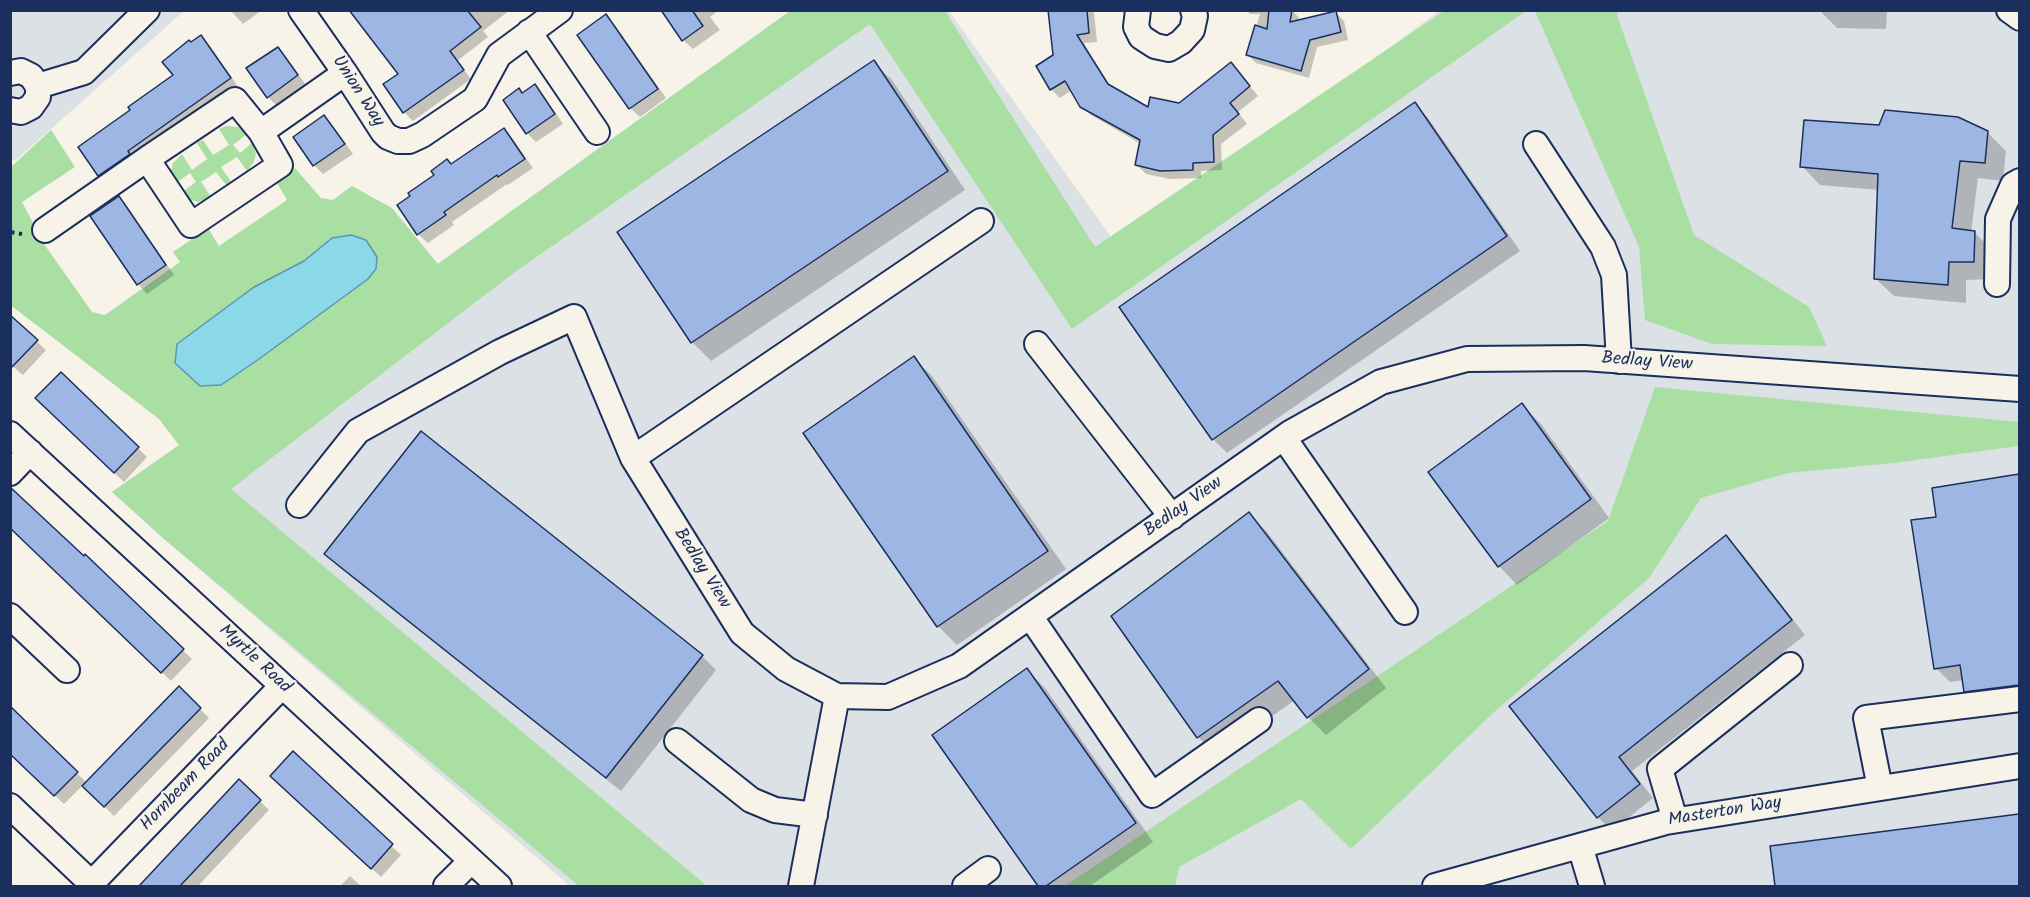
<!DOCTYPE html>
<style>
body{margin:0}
#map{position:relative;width:2030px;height:897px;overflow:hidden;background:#f7f3e8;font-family:Kalam,sans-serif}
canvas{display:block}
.frame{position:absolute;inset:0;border:12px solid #1b2f5e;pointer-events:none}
</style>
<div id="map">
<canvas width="2030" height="897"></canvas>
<div class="frame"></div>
</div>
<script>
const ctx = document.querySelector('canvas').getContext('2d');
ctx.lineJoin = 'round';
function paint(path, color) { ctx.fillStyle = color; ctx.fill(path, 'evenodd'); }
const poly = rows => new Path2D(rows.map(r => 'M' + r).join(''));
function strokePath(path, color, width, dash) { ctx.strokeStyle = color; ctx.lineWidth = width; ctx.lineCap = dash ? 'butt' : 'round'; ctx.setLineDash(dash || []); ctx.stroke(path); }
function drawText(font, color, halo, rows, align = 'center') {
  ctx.font = font + ' Kalam,sans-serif'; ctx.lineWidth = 4.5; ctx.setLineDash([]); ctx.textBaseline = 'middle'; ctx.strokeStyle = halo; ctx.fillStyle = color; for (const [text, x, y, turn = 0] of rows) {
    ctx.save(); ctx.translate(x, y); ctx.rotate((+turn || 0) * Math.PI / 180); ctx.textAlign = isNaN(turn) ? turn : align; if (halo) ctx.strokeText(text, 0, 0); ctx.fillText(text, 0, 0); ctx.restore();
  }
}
paint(poly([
 [10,11,184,11,16,160,10,159],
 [790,11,949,11,1119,248,1439,11,2019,11,2019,886,570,886,164,539,112,492,437,264]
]), '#dce1e6');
paint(poly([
 [790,11,945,11,1095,247,1444,11,1526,11,1072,329,870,24,515,272,231,489,707,886,579,886,164,539,112,492,179,445,159,419,13,307,11,309,11,167,51,130,75,167,22,202,44,244,92,312,105,315,180,262,173,252,208,228,219,246,287,200,276,181,295,168,321,198,333,200,352,186,392,208,438,264],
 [1535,11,1619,11,1617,15,1694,235,1809,307,1827,346,1712,344,1645,320,1639,247],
 [226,126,238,127,247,134,233,145,240,153,252,143,256,154,254,162,247,171,237,157,221,167,232,183,227,186,216,172,201,182,211,197,198,202,188,199,181,193,196,182,190,173,175,184,171,171,173,163,182,154,192,170,207,159,197,143,203,140,213,155,229,145,219,129],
 [1655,387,2019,422,2019,446,1894,463,1788,473,1701,498,1649,578,1493,713,1351,849,1301,799,1179,867,1175,886,1065,886,1608,521]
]), '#a9dfa2');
const water = poly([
 [351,235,366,240,377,257,376,269,368,279,259,359,221,385,200,386,175,363,177,344,254,287,304,261,332,238,351,235]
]);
paint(water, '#8ad8e8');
strokePath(water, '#5e94b1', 1.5);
paint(poly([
 [230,10,262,10,243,24],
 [432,10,510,10,483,31,488,37,457,61,471,79,413,121,404,112,400,74],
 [663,10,719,10,710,17,720,30,693,49,683,40],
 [1049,10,1092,10,1094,13,1097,42,1084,43,1112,89,1149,109,1180,105,1239,73,1258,96,1238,112,1247,124,1221,144,1222,170,1201,171,1201,178,1170,179,1146,174,1137,165,1141,144,1091,115,1081,106,1072,90,1060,98,1051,89,1055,56],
 [1246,10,1292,10,1299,18,1299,22,1335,12,1344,21,1348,40,1317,47,1309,78,1256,63,1248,55,1260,14,1250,14],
 [1819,10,1887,10,1886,29,1837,28],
 [606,16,615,25,666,98,640,117,630,108,579,35],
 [201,37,210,46,239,88,136,161,109,184,99,175,132,110,175,75,191,44],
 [278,49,287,58,306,85,277,106,268,97],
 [873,62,892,80,965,190,711,361,692,342,619,233],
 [535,86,544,96,563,124,536,142,527,133,523,94],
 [1414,104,1428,118,1520,251,1227,453,1213,439],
 [324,117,333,126,353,154,323,174,314,165],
 [504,130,513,139,533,168,508,185,507,184,452,222,454,225,428,243,418,234,451,165],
 [1987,132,2006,151,2003,181,1978,178,1971,232,1974,232,1993,251,1992,279,1966,280,1966,303,1894,296,1875,278,1879,190,1820,185,1802,166],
 [118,198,128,207,174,275,147,294,138,284],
 [36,341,46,350,23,375,10,364],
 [914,358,932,376,1066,569,957,645,938,626,805,434],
 [61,374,147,457,124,482,37,398],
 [1522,405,1541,424,1609,518,1517,585,1499,566,1431,472],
 [2020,475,2020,700,1979,705,1965,691,1964,680,1950,682,1936,668,1938,518,1933,489],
 [11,488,192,659,171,681,10,526],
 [1249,514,1267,532,1386,688,1326,735,1308,717,1295,700,1217,755,1198,737,1113,617],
 [1726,537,1740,551,1805,635,1632,771,1653,798,1612,831,1598,817,1511,707],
 [326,554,702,656,716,670,621,791,340,568],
 [1027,670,1045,688,1153,842,1090,886,1040,886,934,736],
 [179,688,209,718,114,816,83,785,64,804,10,753,10,708,87,783],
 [293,753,401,855,381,877,281,785],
 [239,781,269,810,198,886,143,886],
 [2020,816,2020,886,1776,886,1771,847],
 [350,876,361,886,340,886]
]), '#0003');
const building = poly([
 [349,10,467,10,481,27,450,51,464,70,403,113,383,84,398,74,349,10],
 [661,10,692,10,703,26,682,41,661,10],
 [1048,10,1087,10,1089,33,1077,35,1108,84,1148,107,1150,97,1179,103,1231,62,1250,86,1230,103,1239,114,1213,135,1214,162,1193,163,1193,170,1160,171,1135,165,1140,140,1080,107,1065,81,1050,90,1036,66,1053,55,1048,10],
 [1269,10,1292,10,1290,22,1336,11,1341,32,1310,40,1301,71,1246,55,1255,25,1267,29,1269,10],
 [606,14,658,89,629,109,577,35,606,14],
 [201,35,231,78,128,151,130,154,98,176,78,147,130,110,128,107,173,75,162,62,189,40,191,42,201,35],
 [278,47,298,75,267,98,246,68,278,47],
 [874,60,948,171,691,343,617,232,874,60],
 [535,84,555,114,526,134,503,100,519,88,522,93,535,84],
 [1415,102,1507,236,1212,440,1119,307,1415,102],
 [1885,110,1958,117,1988,131,1985,163,1960,161,1952,228,1975,231,1974,262,1949,262,1948,285,1874,279,1878,174,1800,167,1804,120,1879,125,1885,110],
 [324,115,345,144,313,166,293,137,324,115],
 [504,128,525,159,498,177,497,175,444,212,446,215,417,235,397,205,410,196,408,193,434,175,431,171,447,159,451,164,504,128],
 [119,196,166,265,137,285,90,216,119,196],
 [10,315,38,340,10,369,10,315],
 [914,356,1048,551,937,627,803,433,914,356],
 [61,372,139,447,114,473,35,398,61,372],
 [1522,403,1591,499,1498,567,1428,472,1522,403],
 [421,431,703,655,606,778,324,554,421,431],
 [2019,474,2019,685,1964,692,1960,665,1934,669,1911,520,1936,517,1932,488,2019,474],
 [10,487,84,556,85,554,184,649,161,673,10,528,10,487],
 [1249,512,1369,669,1307,718,1278,681,1197,738,1111,616,1249,512],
 [1726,535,1792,620,1619,757,1640,784,1597,818,1509,706,1726,535],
 [1027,668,1136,823,1046,886,1038,886,932,735,1027,668],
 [179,686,201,708,104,807,82,786,179,686],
 [10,706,78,772,54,796,10,754,10,706],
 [293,751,393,844,371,869,270,776,293,751],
 [239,779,261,800,180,886,139,886,239,779],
 [2019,814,2019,886,1775,886,1770,846,2019,814]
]);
paint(building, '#9db6e3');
strokePath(building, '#1b2f5e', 1.5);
const minor = poly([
 [301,10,345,73,383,132,388,137,398,141,409,141,422,135,475,99,499,55,560,10],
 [1138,10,1136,27,1141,37,1155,46,1169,49,1181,42,1192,30,1195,16,1193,10],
 [2009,10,2020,18],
 [529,32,597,132],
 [10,73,21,71,31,76,38,86,38,97,31,107,21,112,10,110],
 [38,86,84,72,147,10],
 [261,132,235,100,147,159,191,225,280,165,261,132,345,73],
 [1536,144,1603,247,1614,275,1619,361],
 [45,230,147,159],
 [1997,284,1998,219,2013,185,2020,181],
 [1037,344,1172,517],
 [10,434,499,886],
 [1284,438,1405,612],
 [633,458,981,221],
 [10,473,30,452],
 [299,505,358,431,500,352,574,317,633,458,742,633,786,669,837,696,888,697,959,666,1290,433,1381,382,1467,359,1584,358,2020,389],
 [10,616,67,670],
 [1030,616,1152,795,1259,720],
 [677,741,751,800,775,810,815,815],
 [1880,788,1866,718,2020,699],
 [10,806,92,884],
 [1675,820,1660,769,1790,665],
 [1580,846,1592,886],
 [89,886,282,686],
 [446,886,471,861],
 [801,886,837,696],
 [965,886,988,869],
 [1435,886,1666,822,2020,766]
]);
strokePath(minor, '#1b2f5e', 28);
strokePath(poly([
 [10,232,22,234]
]), '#1b2f5e', 4, [4.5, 4.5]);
strokePath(minor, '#f7f3e8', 24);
drawText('18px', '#1b2f5e', '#f7f3e8', [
 ["Union Way",357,92,57],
 ["Bedlay View",1647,363,4],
 ["Bedlay View",1184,508,-35],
 ["Bedlay View",701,569,58],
 ["Myrtle Road",254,660,43],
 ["Hornbeam Road",186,786,-46],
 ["Masterton Way",1725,813,-9]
]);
</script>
